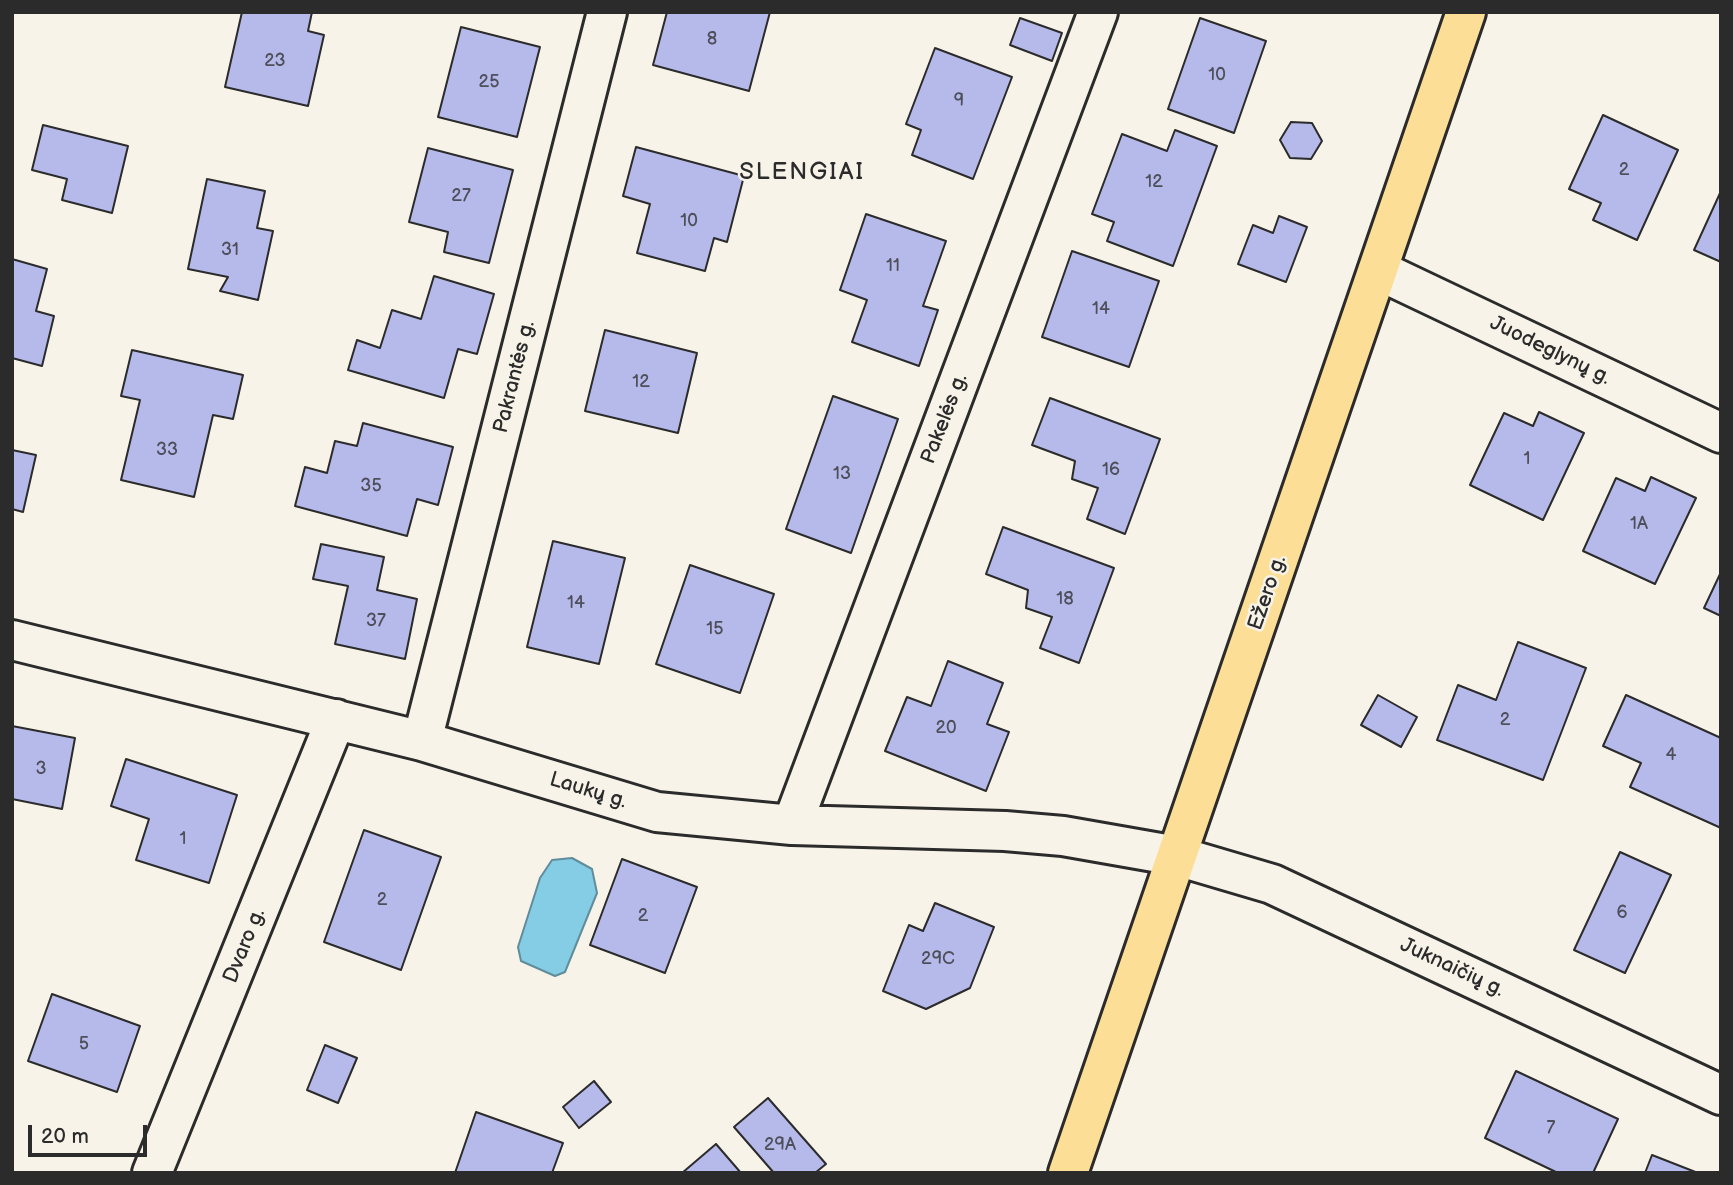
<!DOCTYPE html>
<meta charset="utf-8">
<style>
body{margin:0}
#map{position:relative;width:1733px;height:1185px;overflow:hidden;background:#f7f3e8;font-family:"Balsamiq Sans",sans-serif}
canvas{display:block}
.frame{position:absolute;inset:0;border:14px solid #2b2b2b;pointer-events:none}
.scale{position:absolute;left:28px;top:1125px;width:119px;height:32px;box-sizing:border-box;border:4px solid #2b2b2b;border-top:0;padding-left:9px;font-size:21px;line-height:24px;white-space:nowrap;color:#2b2b2b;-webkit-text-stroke:5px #f7f3e8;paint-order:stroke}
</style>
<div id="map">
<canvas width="1733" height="1185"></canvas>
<div class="frame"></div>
<div class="scale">20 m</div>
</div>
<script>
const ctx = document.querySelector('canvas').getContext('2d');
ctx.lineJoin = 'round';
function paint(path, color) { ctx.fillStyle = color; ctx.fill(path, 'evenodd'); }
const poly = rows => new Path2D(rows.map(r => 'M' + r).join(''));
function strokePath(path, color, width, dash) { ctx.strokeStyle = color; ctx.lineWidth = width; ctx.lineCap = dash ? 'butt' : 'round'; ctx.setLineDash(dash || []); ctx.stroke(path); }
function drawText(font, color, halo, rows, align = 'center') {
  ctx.font = font + ' "Balsamiq Sans",sans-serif'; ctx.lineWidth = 5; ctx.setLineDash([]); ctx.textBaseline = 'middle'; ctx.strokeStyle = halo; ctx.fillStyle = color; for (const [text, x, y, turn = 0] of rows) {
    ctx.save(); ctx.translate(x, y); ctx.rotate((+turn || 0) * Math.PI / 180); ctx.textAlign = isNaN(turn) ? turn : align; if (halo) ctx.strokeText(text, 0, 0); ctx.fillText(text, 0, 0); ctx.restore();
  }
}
const water = poly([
 [572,858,592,869,597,893,565,972,555,976,521,961,518,947,540,878,552,860,572,858]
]);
paint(water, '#84cde5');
strokePath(water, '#608c9b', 2);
const building = poly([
 [242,12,312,12,308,31,324,35,308,106,225,87,242,12],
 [667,12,770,12,749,91,653,65,667,12],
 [1020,18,1062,33,1052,61,1010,45,1020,18],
 [1200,18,1266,41,1234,133,1168,109,1200,18],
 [461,27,540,47,517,137,438,117,461,27],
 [935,48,1012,77,973,179,912,155,921,130,906,124,935,48],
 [1603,115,1678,150,1637,240,1593,220,1601,203,1569,189,1603,115],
 [1291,122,1312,123,1322,141,1311,159,1290,158,1280,140,1291,122],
 [43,125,128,146,112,213,62,200,67,179,32,170,43,125],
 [1175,130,1217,146,1173,266,1107,241,1114,222,1092,214,1122,134,1167,151,1175,130],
 [636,147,744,176,727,242,714,238,705,271,637,253,650,204,623,196,636,147],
 [428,148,513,170,489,263,444,252,448,232,409,222,428,148],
 [207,179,265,191,257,228,273,231,258,300,220,291,228,277,188,269,207,179],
 [1721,191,1721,262,1694,250,1721,191],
 [866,214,946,241,923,306,938,310,919,366,852,342,867,300,840,290,866,214],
 [1279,216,1307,227,1286,282,1238,264,1253,225,1273,233,1279,216],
 [1072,251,1159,281,1129,367,1042,337,1072,251],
 [12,259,47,269,36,311,54,316,42,366,12,358,12,259],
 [434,276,494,294,477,354,458,349,444,398,348,370,357,340,380,348,392,310,421,319,434,276],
 [605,330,697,353,678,433,585,411,605,330],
 [132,350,243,375,233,419,213,415,194,497,121,480,140,400,121,396,132,350],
 [833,396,898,419,851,553,786,529,833,396],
 [1050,398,1160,439,1125,534,1087,519,1098,488,1072,479,1075,461,1032,445,1050,398],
 [1539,412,1584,433,1543,520,1470,485,1504,413,1533,426,1539,412],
 [363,423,453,447,438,505,417,499,407,536,295,506,305,467,327,473,335,441,357,446,363,423],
 [12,450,36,455,23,512,12,509,12,450],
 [1651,477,1696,498,1655,584,1583,551,1616,478,1645,491,1651,477],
 [1003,527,1114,568,1079,663,1040,648,1052,617,1026,608,1028,590,986,574,1003,527],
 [553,541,625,558,599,664,527,647,553,541],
 [321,544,384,557,377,590,417,599,405,659,335,644,348,586,313,579,321,544],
 [690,565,774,594,740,693,656,664,690,565],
 [1721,572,1721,616,1704,608,1721,572],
 [1518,642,1586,668,1543,780,1437,740,1458,685,1496,700,1518,642],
 [948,661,1003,683,987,724,1009,732,986,791,885,751,907,697,931,706,948,661],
 [1378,695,1417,717,1401,747,1361,725,1378,695],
 [1626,695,1721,738,1721,828,1630,787,1641,763,1603,746,1626,695],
 [12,726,75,738,62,809,12,799,12,726],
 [126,759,237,795,209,883,136,860,149,819,111,806,126,759],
 [364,830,441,857,401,970,324,942,364,830],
 [1620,852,1671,875,1625,973,1574,950,1620,852],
 [622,859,697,887,665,973,590,945,622,859],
 [935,903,994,927,970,988,926,1009,883,991,909,925,923,931,935,903],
 [52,994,140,1026,117,1092,28,1061,52,994],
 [325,1045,357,1058,338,1103,307,1090,325,1045],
 [1516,1071,1618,1119,1593,1173,1558,1173,1485,1138,1516,1071],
 [594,1081,611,1102,579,1128,563,1107,594,1081],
 [768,1098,826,1164,815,1173,774,1173,734,1127,768,1098],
 [476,1112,563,1143,552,1173,455,1173,476,1112],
 [716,1144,741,1173,682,1173,716,1144],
 [1652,1155,1698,1173,1645,1173,1652,1155]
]);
paint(building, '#b6baeb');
strokePath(building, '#2b2b2b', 2);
const minor = poly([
 [1378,270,1721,433],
 [12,640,422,741,657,812,792,825,1005,831,1063,836,1177,856,1272,884,1721,1095],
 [422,741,607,12],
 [792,825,1098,12],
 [152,1173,336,719]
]);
const major = poly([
 [1068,1173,1466,12]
]);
strokePath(minor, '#2b2b2b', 44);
strokePath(major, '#2b2b2b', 44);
strokePath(minor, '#f7f3e8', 38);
strokePath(major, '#fcde96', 38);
drawText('18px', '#4e4f5b', null, [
 ["8",712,39],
 ["23",275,61],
 ["10",1217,75],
 ["25",489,82],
 ["9",959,101],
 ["2",1624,170],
 ["12",1154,182],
 ["27",461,196],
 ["10",689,221],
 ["31",230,250],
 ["11",893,266],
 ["14",1101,309],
 ["12",641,382],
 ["33",167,450],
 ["1",1527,459],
 ["16",1111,470],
 ["13",842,474],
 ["35",371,486],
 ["1A",1639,524],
 ["18",1065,599],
 ["14",576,603],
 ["37",376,621],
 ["15",715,629],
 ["2",1505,720],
 ["20",946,728],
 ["4",1671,755],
 ["3",41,769],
 ["1",183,839],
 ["2",382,900],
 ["6",1622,913],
 ["2",643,916],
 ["29C",938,959],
 ["5",84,1044],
 ["7",1551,1128],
 ["29A",780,1145]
]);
drawText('21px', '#2b2b2b', '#f7f3e8', [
 ["Juodeglynų g.",1550,351,26],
 ["Pakrantės g.",515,377,-76],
 ["Pakelės g.",945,419,-69],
 ["Ežero g.",1268,593,-71],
 ["Laukų g.",588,791,17],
 ["Dvaro g.",245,946,-68],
 ["Juknaičių g.",1452,968,25]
]);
ctx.letterSpacing = '2px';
drawText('24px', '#2b2b2b', '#f7f3e8', [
 ["SLENGIAI",802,173]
]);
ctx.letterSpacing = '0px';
</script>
